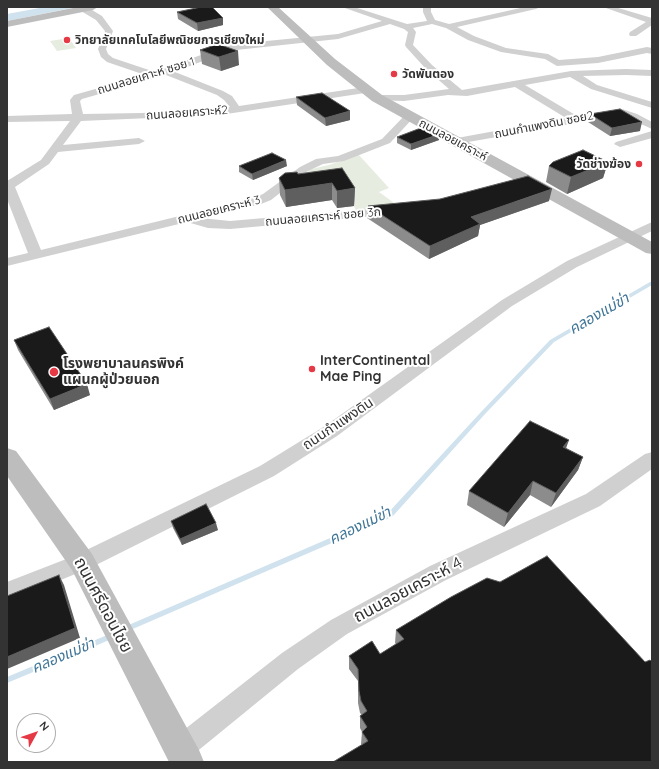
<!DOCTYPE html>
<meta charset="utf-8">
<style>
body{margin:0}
#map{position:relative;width:659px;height:769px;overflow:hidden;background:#fff;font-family:Quicksand,sans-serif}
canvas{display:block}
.frame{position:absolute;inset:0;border:8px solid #333;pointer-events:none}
.north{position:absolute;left:16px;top:713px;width:40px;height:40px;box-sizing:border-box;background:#fff;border:1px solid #adadad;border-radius:50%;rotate:50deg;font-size:11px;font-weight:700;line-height:16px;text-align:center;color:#333}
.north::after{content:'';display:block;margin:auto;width:14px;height:18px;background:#e63946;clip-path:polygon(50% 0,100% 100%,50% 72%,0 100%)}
</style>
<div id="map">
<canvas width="659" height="769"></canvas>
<div class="frame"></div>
<div class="north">N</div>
</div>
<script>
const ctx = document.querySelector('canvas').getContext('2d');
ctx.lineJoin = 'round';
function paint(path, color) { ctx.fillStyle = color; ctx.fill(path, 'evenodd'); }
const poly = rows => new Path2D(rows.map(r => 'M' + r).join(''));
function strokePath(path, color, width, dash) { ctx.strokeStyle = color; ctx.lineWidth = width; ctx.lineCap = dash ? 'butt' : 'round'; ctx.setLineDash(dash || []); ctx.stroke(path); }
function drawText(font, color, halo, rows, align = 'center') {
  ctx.font = font + ' Quicksand,"Noto Sans Thai",sans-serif'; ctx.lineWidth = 4; ctx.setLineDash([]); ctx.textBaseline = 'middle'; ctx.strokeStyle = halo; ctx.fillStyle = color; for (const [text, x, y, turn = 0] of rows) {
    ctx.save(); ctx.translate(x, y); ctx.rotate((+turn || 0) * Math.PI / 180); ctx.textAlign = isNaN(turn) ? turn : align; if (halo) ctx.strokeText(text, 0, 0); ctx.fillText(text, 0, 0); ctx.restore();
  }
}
paint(poly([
 [69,38,76,48,57,51,50,41],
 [358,154,389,188,379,192,397,205,356,211,354,206,323,187,307,170,329,165]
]), '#e6ecdf');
paint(poly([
 [45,7,77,7,7,21,7,14]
]), '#cfe2ee');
paint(poly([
 [650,282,652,282,652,285,554,342,485,414,392,517,128,631,126,632,124,631,123,629,124,627,388,513,481,412,550,340,650,282],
 [112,633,114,634,115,636,114,638,7,683,7,677,112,633]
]), '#cfe2ee');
paint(poly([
 [83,7,87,7,102,16,113,31,106,49,108,54,113,58,155,72,217,49,236,44,338,34,382,21,342,7,354,7,407,24,427,21,423,12,423,7,431,7,431,12,435,20,449,24,525,7,540,7,536,9,457,27,474,36,506,48,548,54,559,60,598,57,647,47,652,48,652,54,647,53,598,63,557,66,545,59,501,52,468,40,446,28,432,24,413,28,416,32,413,45,432,65,462,90,571,71,626,69,652,70,652,76,626,75,583,76,597,85,652,102,652,108,591,89,570,77,525,85,577,116,622,109,637,114,652,122,652,129,621,115,457,144,453,143,451,141,457,138,566,118,515,87,467,96,448,95,404,101,373,100,372,98,373,96,377,95,404,95,449,89,426,69,406,47,405,45,408,32,404,29,390,24,338,39,236,50,223,53,175,72,223,91,232,96,239,106,365,87,370,90,365,93,220,115,81,121,63,145,139,138,145,141,139,144,58,152,49,164,15,187,41,250,253,198,263,194,300,167,316,159,338,156,382,139,406,114,410,113,415,116,390,143,344,161,323,164,308,171,271,200,261,204,201,218,230,221,391,207,396,208,397,211,396,214,230,229,208,228,187,222,7,266,7,258,28,253,7,199,7,181,41,160,70,121,7,122,7,116,72,114,70,100,74,95,145,75,107,62,101,57,98,49,105,31,96,20,81,11,80,9,83,7],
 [166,75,217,95,224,100,230,107,142,113,83,114,80,101,82,99,166,75],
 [603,7,615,7,652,18,652,25,636,36,630,36,629,34,630,32,646,22,603,7],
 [652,131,652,138,620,147,614,144,616,142,652,131],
 [652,222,652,231,577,267,512,306,337,436,274,476,90,568,7,602,7,582,74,556,260,466,325,426,502,300,567,261,652,222],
 [652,452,652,469,600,506,446,580,347,634,298,669,189,758,180,762,171,758,167,749,171,740,282,653,331,620,430,566,586,494,645,454,652,452]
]), '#d0d0d0');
paint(poly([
 [78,7,98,7,93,10,7,27,7,21,78,7],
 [267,7,278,7,335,59,382,95,652,242,652,254,646,253,372,101,327,65,267,7],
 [7,448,16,451,92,554,199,750,204,762,169,762,72,570,7,476,7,448]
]), '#bdbdbd');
paint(poly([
 [177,12,223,18,223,25,198,31,178,19],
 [218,44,239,65,221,71,202,64,200,50],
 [296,97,350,120,326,126,297,105],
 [590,114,640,131,610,136,588,122],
 [397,137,439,140,411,150,397,143],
 [608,162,603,178,567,194,546,182,549,166],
 [239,166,287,166,253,180,239,172],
 [298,174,355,188,354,206,337,208,332,200,286,207,280,195,279,178],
 [549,201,480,225,478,236,429,259,367,218,368,206],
 [14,340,90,395,54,410,18,350],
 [566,448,583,457,578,470,551,507,530,495,504,527,467,505,469,491],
 [171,521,218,530,182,545,173,528],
 [396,630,645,662,652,662,362,745,361,744,362,732,360,728,360,716,362,715,360,713,358,703,358,681,349,669,349,656,380,654,396,644,395,643]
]), '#8c8c8c');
paint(poly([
 [223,18,223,25,198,31,197,23],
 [238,51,239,65,221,71,219,57],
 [350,111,350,120,326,126,325,118],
 [642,122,640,131,610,136,612,128],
 [440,134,439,140,411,150,411,144],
 [286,160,287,166,253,180,252,174],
 [608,162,603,178,567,194,571,177],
 [332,183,332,200,286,207,285,190],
 [355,188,354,206,337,208,337,191],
 [552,189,549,201,480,225,478,236,429,259,430,246,471,217],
 [87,384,90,395,54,410,50,399],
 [569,440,564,454,563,447],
 [583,457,578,470,551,507,556,493],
 [533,481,530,495,504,527,508,513],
 [216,523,218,530,182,545,180,539],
 [59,575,64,585,80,638,7,669,7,657]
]), '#5f5f5f');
const building = poly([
 [201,7,212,7,223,18,197,23,177,12,201,7],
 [218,44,238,51,219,57,200,50,218,44],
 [322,93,350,111,325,118,296,97,322,93],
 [620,109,642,122,612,128,590,114,620,109],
 [426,126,440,134,411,144,397,137,426,126],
 [583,150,608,162,571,177,549,166,553,162,583,150],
 [272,153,286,160,252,174,239,166,272,153],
 [342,168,355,188,337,191,332,183,285,190,279,178,285,173,297,172,298,174,342,168],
 [528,176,552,189,471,217,480,224,430,246,368,206,440,199,528,176],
 [49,327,87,384,50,399,14,340,49,327],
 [530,421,569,440,563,447,583,457,556,493,533,481,508,513,469,491,530,421],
 [206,504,216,523,180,539,171,521,206,504],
 [547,556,645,662,650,660,652,662,652,762,333,762,368,741,362,732,367,727,360,716,367,711,361,701,359,691,358,669,349,656,372,641,380,654,404,639,396,630,451,597,487,578,500,582,547,556],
 [59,575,75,628,7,657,7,596,59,575]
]);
paint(building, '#1a1a1a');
strokePath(building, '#5f5f5f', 1);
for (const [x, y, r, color] of [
 [67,40,4,"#e63946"],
 [394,74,4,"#e63946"],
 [639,164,4,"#e63946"],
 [312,369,4,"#e63946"],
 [54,372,5,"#e63946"]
]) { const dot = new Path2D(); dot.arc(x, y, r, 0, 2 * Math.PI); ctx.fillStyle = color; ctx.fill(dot); strokePath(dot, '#fff', 1.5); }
drawText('bold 12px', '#333', '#fff', [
 ["วิทยาลัยเทคโนโลยีพณิชยการเชียงใหม่",75,40],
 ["วัดพันตอง",402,74],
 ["วัดช่างฆ้อง",631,164,"right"]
], 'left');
drawText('12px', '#333', '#fff', [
 ["ถนนลอยเคาะห์ ซอย 1",146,76,-17],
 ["ถนนลอยเคราะห์2",187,113,-4],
 ["ถนนกำแพงดิน ซอย2",544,125,-11],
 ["ถนนลอยเคราะห์",453,140,28],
 ["ถนนลอยเคราะห์ 3",219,210,-14],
 ["ถนนลอยเคราะห์ ซอย 3ก",323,217,-5]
]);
drawText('bold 14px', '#333', '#fff', [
 ["InterContinental",320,361],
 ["Mae Ping",320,377],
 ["โรงพยาบาลนครพิงค์",63,364],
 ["แผนกผู้ป่วยนอก",63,380]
], 'left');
drawText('14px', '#333', '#fff', [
 ["ถนนกำแพงดิน",338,424,-34]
]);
drawText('italic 15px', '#3f7597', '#fff', [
 ["คลองแม่ข่า",599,314,-30],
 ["คลองแม่ข่า",360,526,-26],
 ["คลองแม่ข่า",63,656,-23]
]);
drawText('17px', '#333', '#fff', [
 ["ถนนลอยเคราะห์ 4",408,590,-28],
 ["ถนนศรีดอนไชย",103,605,62]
]);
</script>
